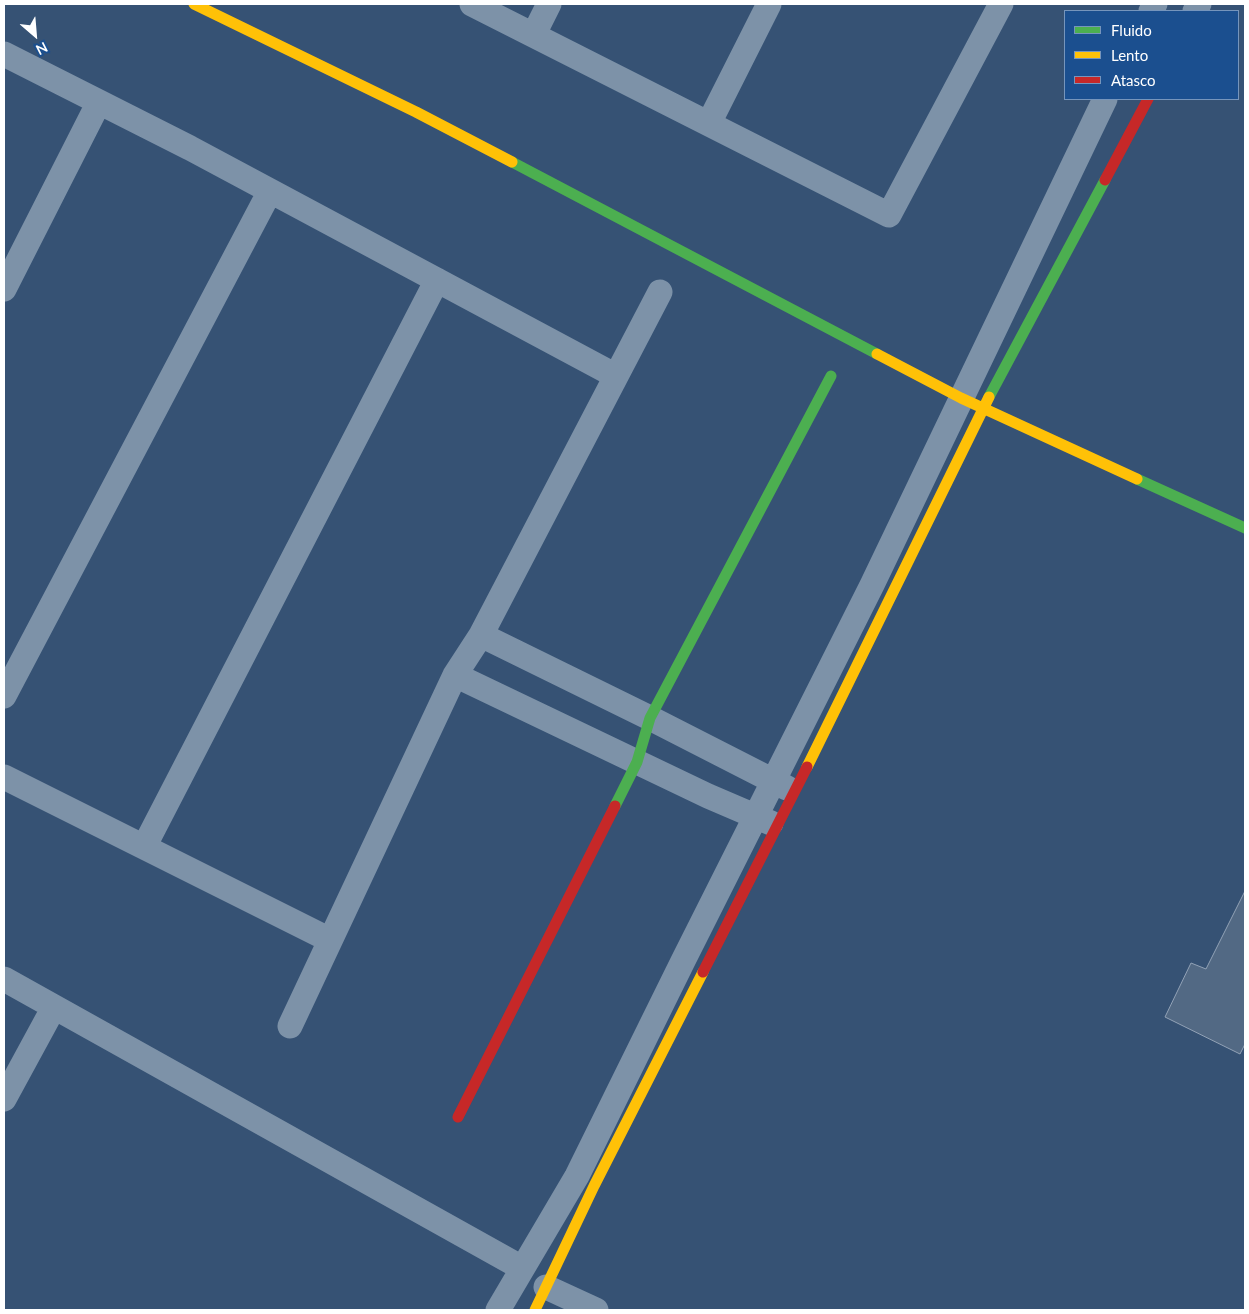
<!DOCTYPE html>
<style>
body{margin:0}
#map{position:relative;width:1249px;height:1314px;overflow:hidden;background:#365274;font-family:Lato,sans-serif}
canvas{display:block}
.frame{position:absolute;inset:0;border:5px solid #fff;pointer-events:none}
.legend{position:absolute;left:1064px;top:10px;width:175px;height:90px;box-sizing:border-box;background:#1b4f8f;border:1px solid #7695bc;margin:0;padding:6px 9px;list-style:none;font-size:15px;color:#fff}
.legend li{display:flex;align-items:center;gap:10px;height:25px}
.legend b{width:25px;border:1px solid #7695bc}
.north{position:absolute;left:10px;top:10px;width:50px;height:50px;-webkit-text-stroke:4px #1b4f8f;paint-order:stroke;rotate:153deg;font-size:14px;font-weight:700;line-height:20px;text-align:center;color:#fff}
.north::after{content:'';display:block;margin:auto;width:18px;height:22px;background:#fff;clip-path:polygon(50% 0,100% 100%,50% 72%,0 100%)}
</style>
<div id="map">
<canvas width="1249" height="1314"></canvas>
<div class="frame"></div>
<ul class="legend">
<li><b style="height:6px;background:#4caf50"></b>Fluido</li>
<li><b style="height:6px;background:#ffc107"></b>Lento</li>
<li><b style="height:6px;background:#c62828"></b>Atasco</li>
</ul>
<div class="north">N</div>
</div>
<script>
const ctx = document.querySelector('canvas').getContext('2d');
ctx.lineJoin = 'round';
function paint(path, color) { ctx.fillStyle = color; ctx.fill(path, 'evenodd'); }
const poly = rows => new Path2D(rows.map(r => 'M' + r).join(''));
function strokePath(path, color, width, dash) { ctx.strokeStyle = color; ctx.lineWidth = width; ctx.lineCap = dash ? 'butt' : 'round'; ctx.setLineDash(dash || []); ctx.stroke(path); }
const building = poly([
 [1245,891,1245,1044,1240,1054,1165,1017,1191,963,1206,969,1245,891]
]);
paint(building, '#526984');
strokePath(building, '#92a2b6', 1);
strokePath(poly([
 [472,4,889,215,1001,4],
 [1151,11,1155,4],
 [1195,11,1199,4],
 [534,34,549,4],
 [4,54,190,148,616,376],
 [709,123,769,4],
 [4,289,99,102],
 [481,635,650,718,787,788],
 [455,675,708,796,771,823],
 [4,696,270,191],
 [4,777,330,940],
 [144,847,437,280],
 [4,979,522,1268],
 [290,1026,455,675,481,635,660,292],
 [4,1099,54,1007],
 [546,1287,596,1310],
 [498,1310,577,1176,683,961,872,585,1105,99]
]), '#7d92a8', 25);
strokePath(poly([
 [512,162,877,354],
 [989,397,1105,180],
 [1137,479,1245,528],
 [615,806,637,762,650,718,831,376]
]), '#4caf50', 11);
strokePath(poly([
 [194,4,416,112,512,162],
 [877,354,961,398,1137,479],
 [807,767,989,397],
 [535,1310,594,1186,703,972]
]), '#ffc107', 11);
strokePath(poly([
 [1105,180,1148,99],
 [703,972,807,767],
 [458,1117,615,806]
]), '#c62828', 11);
</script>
